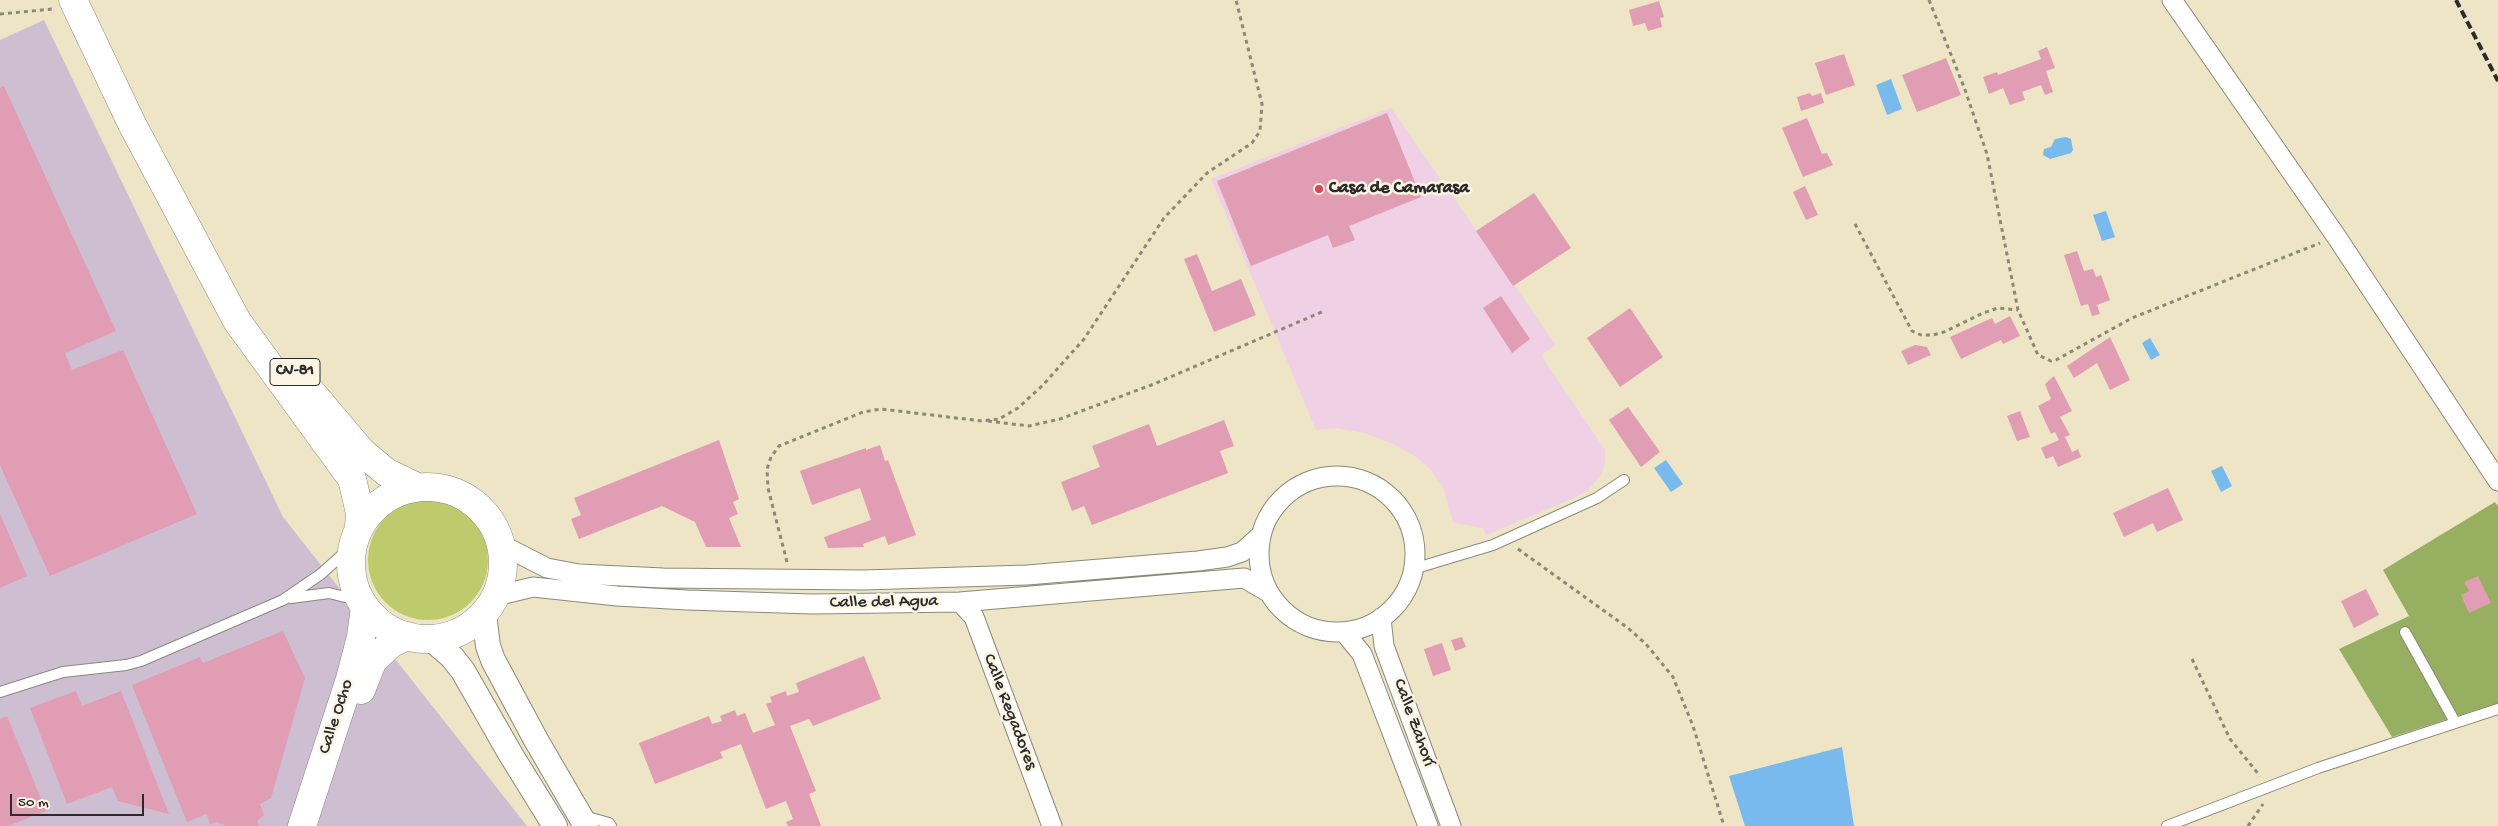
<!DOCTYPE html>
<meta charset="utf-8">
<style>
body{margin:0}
#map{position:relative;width:2498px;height:826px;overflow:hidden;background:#ede5c5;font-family:"Gochi Hand",sans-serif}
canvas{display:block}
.scale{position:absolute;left:10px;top:794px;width:134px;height:22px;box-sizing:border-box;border:2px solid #2b2b2b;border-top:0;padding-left:6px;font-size:15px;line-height:18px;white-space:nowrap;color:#2b2b2b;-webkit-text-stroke:4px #fcf5e5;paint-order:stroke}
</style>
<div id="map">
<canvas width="2498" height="826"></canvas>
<div class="scale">50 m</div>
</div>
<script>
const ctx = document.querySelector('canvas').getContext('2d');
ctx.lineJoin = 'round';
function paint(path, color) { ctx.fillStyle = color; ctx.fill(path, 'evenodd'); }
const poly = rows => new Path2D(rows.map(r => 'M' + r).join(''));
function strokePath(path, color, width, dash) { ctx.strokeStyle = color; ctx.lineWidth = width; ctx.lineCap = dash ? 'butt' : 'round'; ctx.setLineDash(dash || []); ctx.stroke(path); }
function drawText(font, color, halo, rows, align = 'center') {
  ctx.font = font + ' "Gochi Hand",sans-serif'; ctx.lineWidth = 5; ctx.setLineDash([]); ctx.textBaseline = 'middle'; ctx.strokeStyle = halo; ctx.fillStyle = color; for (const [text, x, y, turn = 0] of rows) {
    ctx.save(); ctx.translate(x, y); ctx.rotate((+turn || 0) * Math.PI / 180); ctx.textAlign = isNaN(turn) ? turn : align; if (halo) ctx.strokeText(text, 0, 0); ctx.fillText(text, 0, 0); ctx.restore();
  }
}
paint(poly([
 [1391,108,1556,345,1541,355,1605,450,1605,462,1602,474,1589,489,1576,497,1486,535,1483,528,1453,523,1443,487,1430,469,1415,456,1393,444,1365,433,1335,428,1316,430,1211,179]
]), '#f0d0e4');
paint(poly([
 [44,20,283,517,527,826,0,826,0,40]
]), '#cebed1');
paint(poly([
 '368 560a60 60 0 1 1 120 0a60 60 0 1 1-120 0Z'
]), '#becb6c');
paint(poly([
 [2495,502,2498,506,2498,703,2392,737,2339,649,2409,616,2383,570]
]), '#96af60');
paint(poly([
 [1891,79,1902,109,1887,115,1876,85],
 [2066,137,2071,139,2073,150,2071,153,2050,159,2043,155,2044,149,2051,147,2055,139],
 [2106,211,2115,237,2102,241,2093,215],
 [2150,338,2160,355,2151,360,2142,343],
 [1666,460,1683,484,1671,492,1654,468],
 [2222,466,2232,486,2221,492,2211,471],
 [1842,747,1854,826,1745,826,1729,776]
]), '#78baed');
paint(poly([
 [1659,1,1664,17,1660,18,1662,27,1648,31,1645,23,1633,26,1629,10],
 [2047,47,2055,68,2046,71,2053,92,2045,95,2041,85,2022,92,2025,100,2010,105,2003,88,1989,94,1983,77,1997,72,1998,75,2041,59,2038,51],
 [1844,54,1855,85,1826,95,1815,63],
 [1946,58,1961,95,1917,112,1902,75],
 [4,86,116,331,65,353,72,370,123,350,197,514,50,576,0,465,0,88],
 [1810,93,1812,96,1821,93,1824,103,1801,111,1797,97],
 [1387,113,1421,197,1349,226,1355,240,1333,248,1328,235,1251,266,1217,181],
 [1807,118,1822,154,1827,153,1833,165,1803,177,1782,128],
 [1805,186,1818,215,1806,220,1793,192],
 [1534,193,1571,248,1513,286,1476,231],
 [2077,251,2084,271,2093,269,2096,277,2101,275,2110,300,2097,305,2100,314,2092,316,2088,304,2081,306,2064,255],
 [1197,254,1212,291,1241,279,1256,315,1214,332,1184,259],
 [1501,296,1530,339,1512,353,1483,308],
 [1630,308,1663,357,1620,387,1587,338],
 [2010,316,2020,336,2003,344,2001,340,1961,359,1950,337,1992,318,1995,324],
 [2110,337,2130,380,2110,390,2097,363,2074,378,2067,366],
 [1915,345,1927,347,1931,355,1908,365,1901,351],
 [2054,376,2072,411,2060,417,2070,435,2065,437,2072,452,2078,449,2081,457,2058,467,2053,456,2046,459,2041,448,2059,440,2055,432,2051,434,2038,406,2051,399,2045,384],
 [1628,407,1660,452,1641,467,1609,420],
 [2020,411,2030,437,2017,441,2007,416],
 [1224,420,1234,446,1220,451,1228,473,1092,525,1084,506,1072,511,1061,482,1100,467,1092,446,1149,424,1157,446],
 [719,440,739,499,733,502,738,514,729,518,741,547,706,547,695,522,662,506,579,539,571,519,581,515,574,498],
 [880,445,885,461,888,460,916,535,888,545,885,536,863,544,864,547,828,548,824,537,871,520,860,488,812,505,800,471,866,448,866,450],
 [2168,488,2183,520,2157,532,2153,523,2124,537,2113,513],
 [0,514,27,576,0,588],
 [2478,576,2491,603,2469,613,2461,595,2469,591,2464,582],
 [2366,589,2379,615,2354,628,2341,601],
 [283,631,305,678,271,798,260,804,264,815,257,821,259,826,227,826,216,822,210,825,207,814,187,822,132,685,200,657,203,663],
 [1462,637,1466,647,1455,651,1451,640],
 [1442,643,1451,670,1433,676,1424,649],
 [864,656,881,699,813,726,809,719,790,726,816,791,809,794,821,826,788,826,786,822,793,819,786,801,766,809,741,744,720,752,723,758,655,784,639,743,709,716,712,724,722,721,720,716,735,710,737,716,745,713,753,733,775,725,766,704,772,702,770,697,786,691,787,696,799,692,796,683],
 [76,691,82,706,121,691,169,814,118,801,112,787,67,804,30,708],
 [7,716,46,811,8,826,0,826,0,719]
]), '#e19db4');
const service = poly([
 [1413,569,1493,545,1597,498,1624,480],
 [291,598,329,593,361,601],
 [2405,632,2455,722],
 [0,692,63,672,126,665,141,661,283,600,321,574,352,546],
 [584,816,609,823,611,826],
 [2167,826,2318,768,2498,709]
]);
const minor = poly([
 [2172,0,2336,236,2498,481],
 '1259 554a78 78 0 1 1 156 0a78 78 0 1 1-156 0Z',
 [502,545,547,568,579,574,663,578,863,580,1027,575,1198,561,1227,557,1242,552,1261,535],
 [496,596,533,587,617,596,687,600,812,604,960,602,1244,578,1268,592],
 [960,602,974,617,1052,826],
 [1381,618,1384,646,1451,826],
 [1344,632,1362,654,1428,826]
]);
const tertiary = poly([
 [484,614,488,646,493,660,536,740,586,826],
 [431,639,452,657,463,671,511,755,555,826]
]);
const primary = poly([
 [73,0,132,124,237,321,352,479,360,513,359,527],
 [302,381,362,452,386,472,417,487],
 '351 563a76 76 0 1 1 152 0a76 76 0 1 1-152 0Z',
 [361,690,373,660,392,643,408,636],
 [302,826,350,679,361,637,365,607]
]);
strokePath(service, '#8c8878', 12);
strokePath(minor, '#8c8878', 21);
strokePath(tertiary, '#8c8878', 26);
strokePath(primary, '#8c8878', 29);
strokePath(poly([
 [1929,0,1964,87,1987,154,2018,310,2038,355,2051,361,2056,360,2132,318,2320,243],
 [0,14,53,9],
 [1855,224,1912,331,1921,335,1933,335,1944,332,1983,313,1998,308,2018,310],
 [988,421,1029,426,1060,419,1154,384,1324,311],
 [1518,549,1628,628,1646,644,1673,677,1693,726,1724,826],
 [787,562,768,488,767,469,771,457,779,446,863,412,881,409,982,421,999,419,1018,408,1043,385,1084,339,1164,218,1207,173,1252,143,1260,131,1262,104,1236,0],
 [2192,659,2230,739,2260,776],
 [2248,826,2263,804]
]), '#8c8878', 3, [4, 4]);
strokePath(service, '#fff', 10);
strokePath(minor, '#fff', 19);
strokePath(tertiary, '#fff', 24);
strokePath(primary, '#fff', 28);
strokePath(poly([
 [2456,0,2498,81]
]), '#2b2b2b', 4, [8, 4]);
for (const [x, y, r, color] of [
 [1319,189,5,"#d1495b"]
]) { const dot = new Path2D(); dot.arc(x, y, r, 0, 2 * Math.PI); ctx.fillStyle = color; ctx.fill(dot); strokePath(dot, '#fcf5e5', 2); }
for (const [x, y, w] of [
 [295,372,50]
]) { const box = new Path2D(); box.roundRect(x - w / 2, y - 13.5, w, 27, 4); ctx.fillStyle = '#fcf5e5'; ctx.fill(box); strokePath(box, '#2b2b2b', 1); }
drawText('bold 16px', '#2b2b2b', null, [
 ["CV-81",295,372]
]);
drawText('bold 18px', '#2b2b2b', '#fcf5e5', [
 ["Casa de Camarasa",1329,189]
], 'left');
drawText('18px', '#2b2b2b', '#fcf5e5', [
 ["Calle del Agua",884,603,-1],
 ["Calle Regadores",1009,712,69],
 ["Calle Ocho",337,717,-72],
 ["Calle Zahorí",1413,723,70]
]);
</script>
